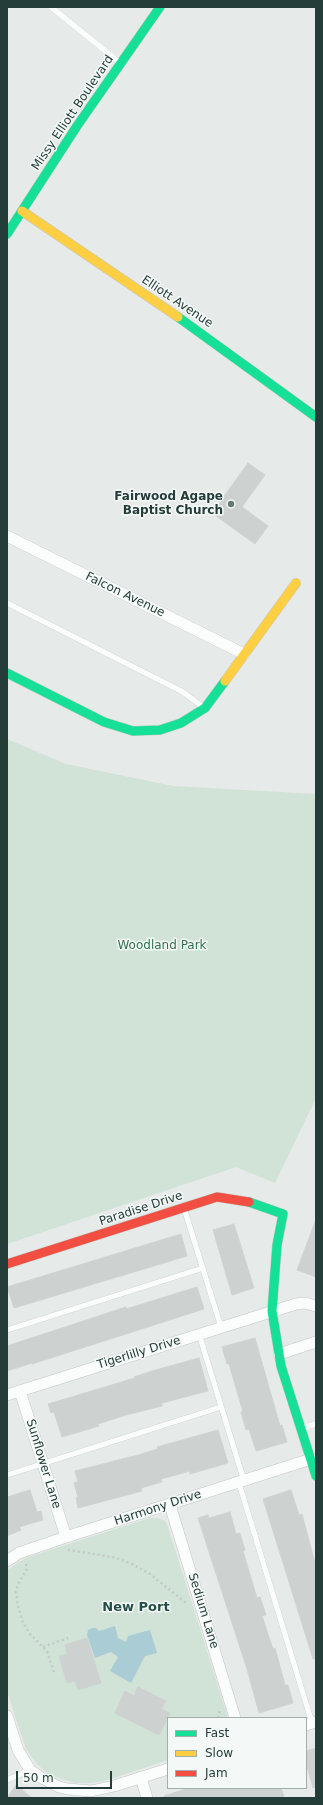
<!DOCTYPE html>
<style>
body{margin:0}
#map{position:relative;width:323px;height:1805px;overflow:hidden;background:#e6eae8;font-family:"DejaVu Sans",sans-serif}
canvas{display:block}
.frame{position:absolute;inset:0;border:8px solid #253d38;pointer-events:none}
.legend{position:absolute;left:167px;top:1717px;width:140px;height:72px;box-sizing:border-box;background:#f4f9f7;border:1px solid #a1aeab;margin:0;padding:5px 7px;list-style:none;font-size:12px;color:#253d38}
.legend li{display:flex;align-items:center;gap:8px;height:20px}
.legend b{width:20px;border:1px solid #a1aeab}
.scale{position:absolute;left:16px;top:1771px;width:96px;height:18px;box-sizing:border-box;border:2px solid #253d38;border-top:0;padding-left:5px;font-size:12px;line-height:14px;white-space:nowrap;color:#253d38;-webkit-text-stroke:3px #f4f9f7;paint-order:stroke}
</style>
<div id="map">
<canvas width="323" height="1805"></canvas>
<div class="frame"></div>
<ul class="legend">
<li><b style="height:5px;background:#16e098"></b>Fast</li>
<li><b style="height:5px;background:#ffcf43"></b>Slow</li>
<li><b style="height:5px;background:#f24e42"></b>Jam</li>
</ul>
<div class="scale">50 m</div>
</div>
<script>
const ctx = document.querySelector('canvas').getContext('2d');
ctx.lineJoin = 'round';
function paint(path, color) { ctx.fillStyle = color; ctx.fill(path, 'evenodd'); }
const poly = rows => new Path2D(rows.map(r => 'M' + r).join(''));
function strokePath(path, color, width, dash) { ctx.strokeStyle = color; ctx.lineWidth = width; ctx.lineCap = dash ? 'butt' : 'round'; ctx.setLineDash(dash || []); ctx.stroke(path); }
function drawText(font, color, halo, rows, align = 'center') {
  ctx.font = font + ' "DejaVu Sans",sans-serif'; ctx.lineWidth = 3; ctx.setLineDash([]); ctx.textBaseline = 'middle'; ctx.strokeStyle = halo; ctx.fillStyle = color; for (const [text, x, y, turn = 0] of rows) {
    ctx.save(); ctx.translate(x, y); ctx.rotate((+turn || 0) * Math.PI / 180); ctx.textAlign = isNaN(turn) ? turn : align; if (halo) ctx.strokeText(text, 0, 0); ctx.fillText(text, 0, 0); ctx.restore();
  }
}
paint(poly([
 [7,739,66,764,173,786,316,794,316,1098,275,1183,236,1167,7,1244],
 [150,1518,158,1518,165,1521,168,1527,228,1718,168,1718,168,1760,104,1781,89,1783,75,1783,62,1779,48,1774,36,1763,26,1749,7,1691,7,1571,17,1563,28,1557]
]), '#d1e2d6');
paint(poly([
 [115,1626,118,1638,126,1642,128,1636,150,1630,157,1653,145,1656,131,1683,110,1671,118,1657,111,1652,95,1658,87,1635,88,1630,92,1628,96,1628,99,1631]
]), '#aacdd5');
const building = poly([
 [248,463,265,475,242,507,268,526,255,544,212,513,248,463],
 [315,1222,316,1223,316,1277,297,1270,315,1222],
 [234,1224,254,1288,232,1295,213,1230,234,1224],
 [181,1234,187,1256,14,1308,7,1287,181,1234],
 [197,1287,204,1309,32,1364,32,1363,7,1371,7,1346,126,1307,126,1309,197,1287],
 [255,1338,280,1426,282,1425,287,1442,256,1451,249,1429,246,1430,241,1412,243,1412,229,1364,227,1364,222,1347,255,1338],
 [199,1358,208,1391,162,1403,162,1406,126,1415,98,1424,99,1426,62,1437,54,1412,51,1413,48,1404,135,1378,134,1377,152,1371,199,1358],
 [218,1430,228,1463,190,1474,190,1471,161,1479,162,1482,141,1488,142,1491,78,1508,76,1498,78,1497,74,1483,78,1482,75,1471,138,1455,158,1449,157,1447,218,1430],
 [30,1490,37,1512,41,1511,43,1520,19,1527,21,1530,7,1536,7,1497,30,1490],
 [291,1490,299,1515,302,1514,316,1567,316,1659,313,1659,263,1499,291,1490],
 [230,1512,236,1534,240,1533,245,1550,243,1551,257,1598,260,1597,266,1615,262,1616,273,1649,275,1648,285,1685,288,1685,293,1703,259,1713,247,1669,198,1518,208,1515,209,1518,230,1512],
 [87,1638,101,1683,78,1690,75,1681,67,1683,59,1656,67,1654,65,1645,87,1638],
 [138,1687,166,1701,161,1709,170,1713,159,1735,115,1713,125,1691,134,1696,138,1687],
 [316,1748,316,1787,313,1788,306,1763,306,1751,316,1748],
 [16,1785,32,1798,7,1798,16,1785],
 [189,1788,281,1788,284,1796,278,1798,164,1798,164,1796,189,1788]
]);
paint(building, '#cdd2d0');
strokePath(building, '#cfd3d1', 1);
const lane = poly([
 [51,7,119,62],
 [7,603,183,692,203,707],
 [184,1208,221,1327],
 [7,1330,203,1268],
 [199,1334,244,1481],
 [303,1428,316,1424],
 [7,1475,221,1407],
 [239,1483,312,1723],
 [7,1780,30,1770]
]);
const street = poly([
 [7,536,244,654],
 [279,1354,316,1342],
 [20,1391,66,1537],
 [7,1395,296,1304,305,1303,316,1306],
 [170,1505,235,1718],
 [7,1561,19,1553,66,1537,311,1459],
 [7,1716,18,1750,30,1770,40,1777,59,1787,68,1789,91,1791,114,1786,168,1769],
 [306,1725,316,1722],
 [141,1777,147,1798]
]);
const fast = poly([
 [7,234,77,126,160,7],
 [178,317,316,417],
 [7,673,104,722,133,731,160,730,181,723,205,708,225,681],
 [249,1202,283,1214,277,1245,272,1311,281,1366,316,1476]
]);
const slow = poly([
 [22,211,178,317],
 [225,681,296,583]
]);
const jam = poly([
 [7,1264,217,1197,249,1202]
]);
strokePath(lane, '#c3c7c5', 6);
strokePath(street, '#c3c7c5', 12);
strokePath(fast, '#c2c8c5', 10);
strokePath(slow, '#c2c8c5', 10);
strokePath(jam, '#c2c8c5', 10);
strokePath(poly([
 [68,1550,113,1557,132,1564,150,1574,186,1603],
 [26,1564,27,1569,18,1584,16,1593,18,1606,23,1623,30,1634,47,1651,54,1672],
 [43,1647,68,1638],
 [218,1718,220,1710]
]), '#c2cac8', 2.5, [2, 3]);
strokePath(lane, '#fbfcfc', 5.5);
strokePath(street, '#fbfcfc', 11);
strokePath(fast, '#16e098', 9);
strokePath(slow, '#ffcf43', 9);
strokePath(jam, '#f24e42', 9);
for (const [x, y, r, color] of [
 [231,504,4,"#697a76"]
]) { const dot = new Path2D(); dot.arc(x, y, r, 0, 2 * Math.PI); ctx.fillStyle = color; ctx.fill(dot); strokePath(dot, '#f4f9f7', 1.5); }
drawText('12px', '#253d38', '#f4f9f7', [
 ["Missy Elliott Boulevard",73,113,-56],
 ["Elliott Avenue",177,302,34],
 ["Falcon Avenue",125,595,26],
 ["Paradise Drive",141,1209,-18],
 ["Tigerlilly Drive",139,1353,-17],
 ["Sunflower Lane",43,1464,73],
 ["Harmony Drive",158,1508,-18],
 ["Sedium Lane",203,1611,73]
]);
drawText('bold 12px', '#253d38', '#f4f9f7', [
 ["Fairwood Agape",223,497],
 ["Baptist Church",223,511]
], 'right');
drawText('12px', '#32714d', '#f4f9f7', [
 ["Woodland Park",162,946]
]);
drawText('bold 13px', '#224e45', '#f4f9f7', [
 ["New Port",136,1608]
]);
</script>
